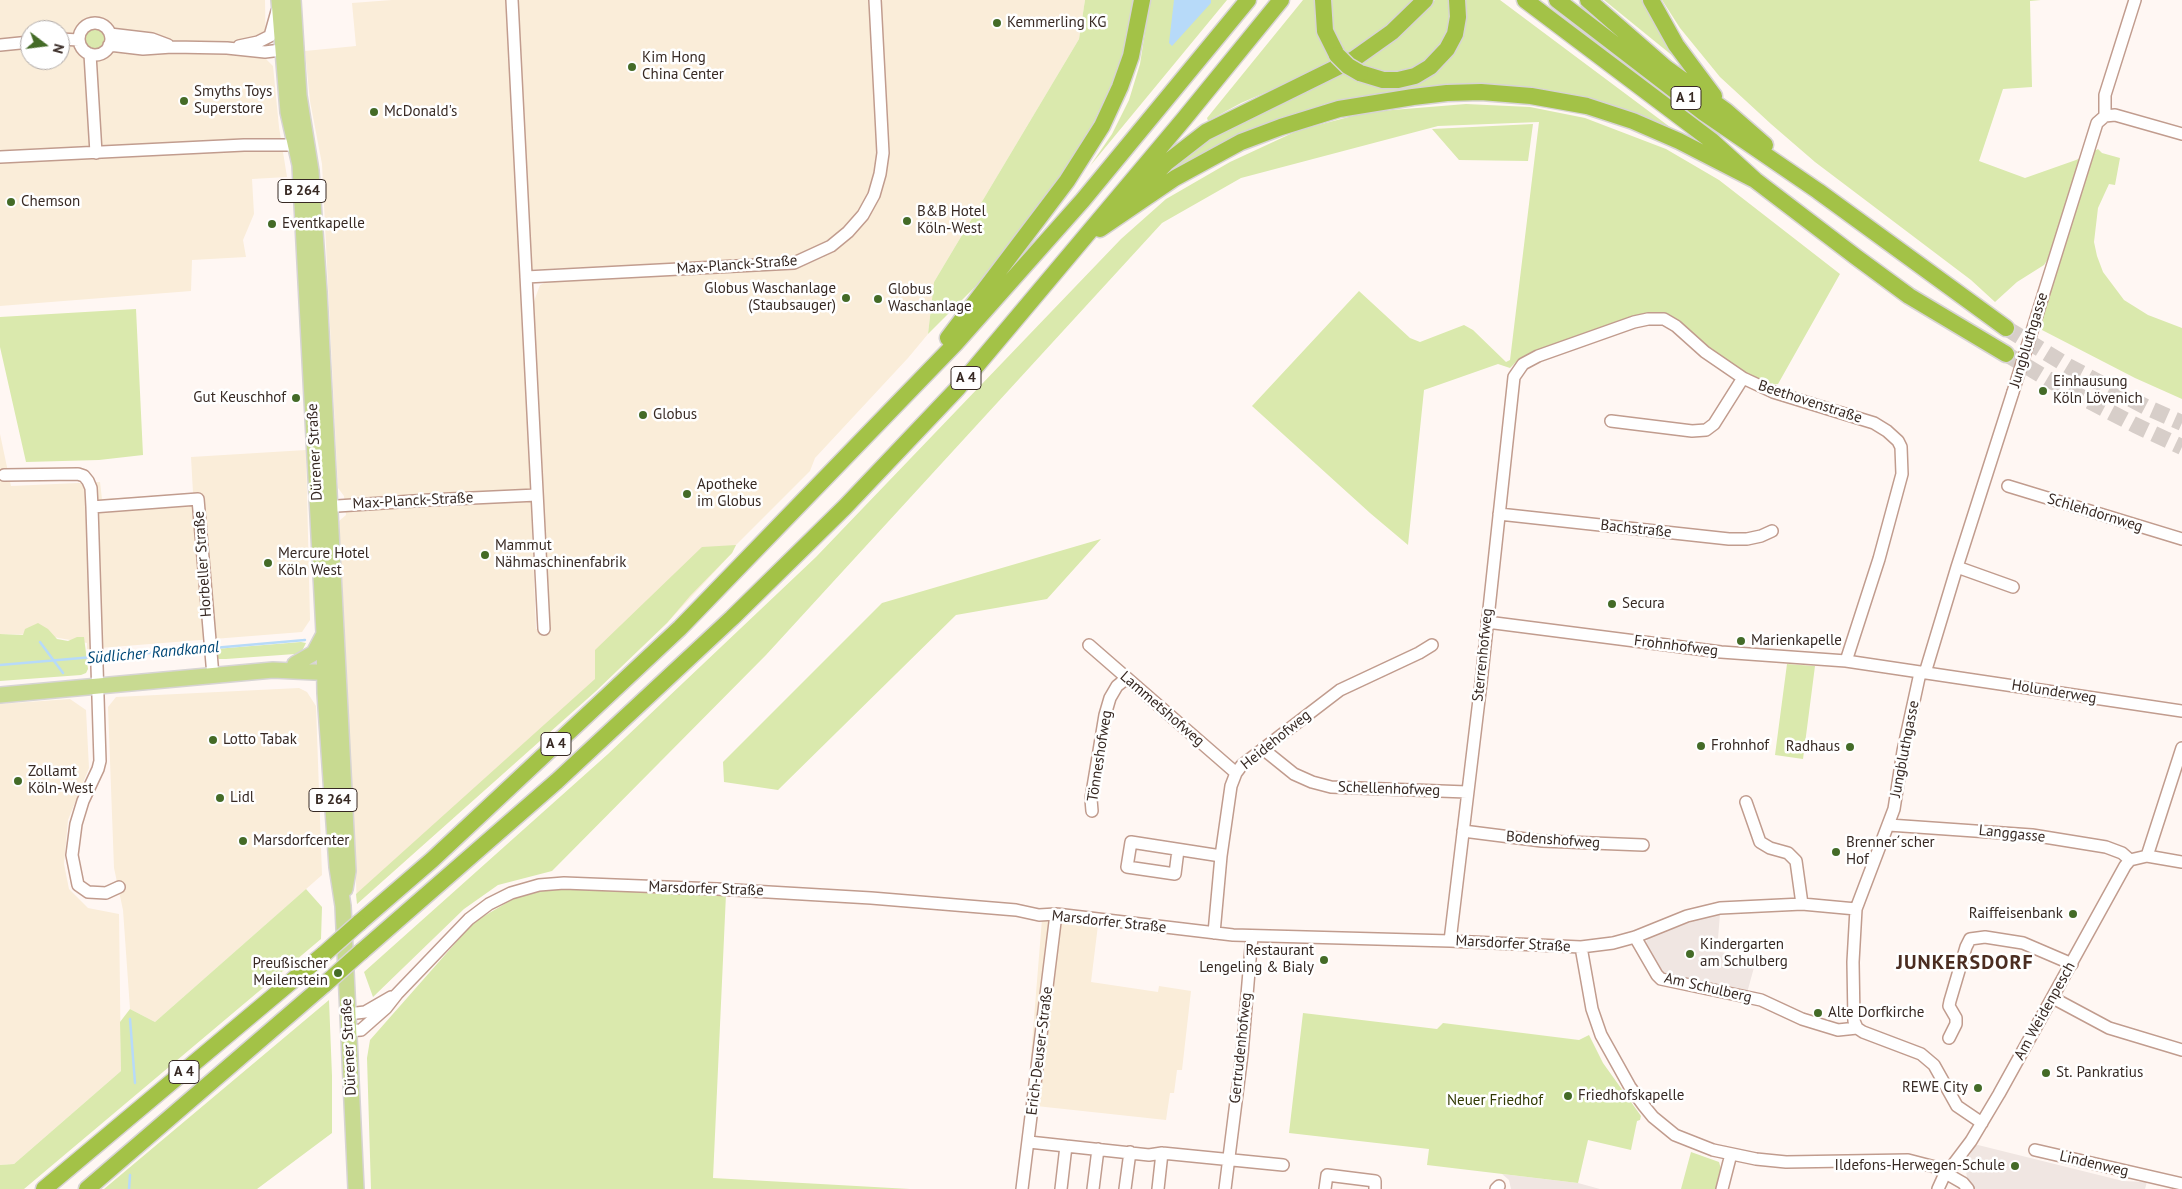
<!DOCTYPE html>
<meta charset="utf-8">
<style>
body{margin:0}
#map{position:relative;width:2182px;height:1189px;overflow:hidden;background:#fff7f3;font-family:"PT Sans",sans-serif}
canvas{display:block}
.north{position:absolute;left:20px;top:20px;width:50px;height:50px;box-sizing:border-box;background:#fff;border:1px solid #afa9a7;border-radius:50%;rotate:105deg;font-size:14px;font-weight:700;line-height:20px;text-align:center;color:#372923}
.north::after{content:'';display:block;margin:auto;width:18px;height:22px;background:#446b27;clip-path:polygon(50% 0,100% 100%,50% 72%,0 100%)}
</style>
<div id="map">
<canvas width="2182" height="1189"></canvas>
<div class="north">N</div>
</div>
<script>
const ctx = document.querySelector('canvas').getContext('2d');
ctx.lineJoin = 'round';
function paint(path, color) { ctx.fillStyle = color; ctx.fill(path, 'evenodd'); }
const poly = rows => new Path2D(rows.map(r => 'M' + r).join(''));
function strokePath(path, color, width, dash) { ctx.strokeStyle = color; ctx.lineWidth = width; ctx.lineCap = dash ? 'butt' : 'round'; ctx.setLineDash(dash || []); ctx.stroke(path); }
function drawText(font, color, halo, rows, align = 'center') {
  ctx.font = font + ' "PT Sans",sans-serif'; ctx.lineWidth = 5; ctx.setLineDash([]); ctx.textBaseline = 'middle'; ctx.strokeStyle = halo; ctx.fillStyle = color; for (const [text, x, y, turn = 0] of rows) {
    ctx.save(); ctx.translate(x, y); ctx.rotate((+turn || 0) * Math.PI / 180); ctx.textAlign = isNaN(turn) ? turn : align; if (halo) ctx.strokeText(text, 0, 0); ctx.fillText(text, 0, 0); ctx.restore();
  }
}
paint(poly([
 [0,0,265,0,266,59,273,66,279,127,287,177,252,179,254,214,243,240,246,257,192,260,191,291,0,306],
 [30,30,60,30,60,60,30,60],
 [392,0,1085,0,1079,39,934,282,928,334,908,358,815,458,810,471,736,545,732,553,667,623,596,691,357,904,339,521,346,515,344,496,338,488,322,164,310,101,305,51,356,46,352,3],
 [824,257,795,269,551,280,540,285,533,304,550,629,536,629,522,270],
 [0,434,11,486,100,482,102,499,193,493,191,457,306,450,310,620,302,632,87,649,87,643,42,635,0,634],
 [299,688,307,692,316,706,322,875,155,1022,130,1009,123,910,114,868,108,707,116,697],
 [70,699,86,710,89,768,68,820,64,864,69,889,88,908,119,914,121,1071,14,1164,0,1165,0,704],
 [1042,919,1098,925,1091,982,1158,992,1159,986,1191,991,1182,1070,1177,1070,1174,1093,1170,1093,1166,1120,1027,1105]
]), '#faedd9');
paint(poly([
 [1720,914,1717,951,1756,960,1747,993,1661,973,1644,946,1648,938,1704,917],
 [1978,1145,2123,1181,2147,1182,2145,1189,1973,1189,1967,1178,1965,1163,1975,1146],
 [1502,1174,1578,1183,1600,1189,1511,1189,1509,1180]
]), '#f0e6e2');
paint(poly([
 [1085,0,1136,0,1120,67,1089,132,1049,195,1002,260,928,334,934,282,1079,39],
 [1150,0,1227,0,1090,166,1112,134,1129,100,1140,64],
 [1303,0,1317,0,1324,48,1334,63,1241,103,1208,121,1207,118],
 [1327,0,1417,0,1403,14,1347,56,1337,39,1333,40],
 [1435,0,1452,0,1448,38,1427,64,1391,75,1360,65,1405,32],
 [1463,0,1500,0,1678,133,1583,100,1379,95,1167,175,1168,169,1198,143,1255,112,1346,73,1354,79,1367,84,1368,82,1428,75],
 [1604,0,1644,0,1679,61],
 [1662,0,2041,0,2030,1,2032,87,2003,89,1979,161,2025,178,2076,160,2098,149,2102,153,2120,158,2115,185,2109,184,2098,208,2094,242,2097,256,2103,272,2124,300,2148,315,2182,328,2182,399,2135,378,2042,330,2043,315,2053,283,2052,253,2044,265,2017,282,1995,302,1971,280,1815,162,1771,124,1720,77,1680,28],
 '85 39a10 10 0 1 1 20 0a10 10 0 1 1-20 0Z',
 [1466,104,1530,107,1585,118,1666,149,1719,180,1840,274,1778,384,1769,385,1758,381,1728,364,1662,314,1650,313,1635,316,1541,349,1520,358,1510,368,1498,364,1424,390,1408,545,1370,513,1252,406,1359,291,1410,338,1420,342,1464,325,1473,330,1506,362,1510,360,1539,122,1438,126,1241,178,1162,223,766,655,552,871,498,885,464,909,373,997,364,972,608,754,816,557,1121,239,1166,199,1230,162,1299,130,1368,112],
 [1533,124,1528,161,1459,160,1432,129],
 [136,309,143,455,99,460,26,462,0,347,0,317],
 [1101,539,1047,599,956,615,778,790,724,782,723,762,882,603],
 [736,545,732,553,690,596,667,623,596,691,357,904,356,894,595,679,595,650,702,547],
 [38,623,48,629,57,639,68,641,77,637,84,637,88,669,86,673,81,675,0,681,0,634,23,635,25,629],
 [301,642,306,643,301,653,295,654,226,659,219,659,215,655,215,649],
 [1787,664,1815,666,1803,759,1775,755],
 [306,889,322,907,321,939,24,1189,0,1189,0,1165,14,1164,121,1071,120,1022,130,1009,155,1022],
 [567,889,726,894,713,1178,910,1189,371,1189,367,1058,370,1040,474,922,513,899,542,891],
 [329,1000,332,1076,332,1133,257,1189,104,1189],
 [1303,1013,1437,1029,1443,1023,1579,1040,1589,1035,1603,1063,1641,1116,1640,1120,1637,1121,1631,1150,1588,1140,1578,1183,1427,1165,1429,1149,1289,1133],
 [1691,1152,1719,1162,1721,1169,1716,1189,1681,1189]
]), '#dae9ad');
paint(poly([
 [1174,0,1211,0,1211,3,1172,46,1169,43]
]), '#b7daf9');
strokePath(poly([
 [40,642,63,673],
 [213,648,305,640],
 [101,657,208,648],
 [0,665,93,657],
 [130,1019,135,1083],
 [129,1189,130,1175]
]), '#b7daf9', 2.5);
strokePath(poly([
 [2006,328,2068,366,2146,407,2182,423],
 [2006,354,2051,381,2135,425,2182,447]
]), '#d7cec9', 16, [16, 8]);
const minor = poly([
 [512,0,544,629],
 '79 39a16 16 0 1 1 32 0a16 16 0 1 1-32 0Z',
 [110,34,152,39,168,45],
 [60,39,79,40],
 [0,45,30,42],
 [109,45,143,49,172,47,227,48,265,52,289,49],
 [239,46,258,42,270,36,277,11],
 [90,54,96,153],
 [2105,116,2105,95,2135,0],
 [0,157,244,145,303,145],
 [526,277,794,263,831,246,848,232,863,215,874,195,880,174,883,153,875,0],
 [2037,315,2097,123,2105,116,2115,115,2182,134],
 [1611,421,1692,431,1706,430,1714,424,1743,378],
 [4,475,78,474,84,476,88,481,91,488,92,507],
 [2008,486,2182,539],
 [322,507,429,500,537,495],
 [1499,514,1729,539,1747,539,1761,536,1772,531],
 [1957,567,2013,587],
 [1487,622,1721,652,1846,661,2182,711],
 [1089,645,1236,773],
 [1925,673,1957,567,2013,392],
 [1263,749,1294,774,1312,782,1331,787,1467,792],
 [1746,802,1760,842,1770,848,1788,853,1796,861,1802,904],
 [1092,811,1091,799,1105,715,1110,698,1117,686,1127,678],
 [1889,825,2032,835,2106,847,2122,853,2130,860],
 [1463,831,1542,841,1643,845],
 [1178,850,1175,874,1127,867,1131,842,1221,856],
 [2147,856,2182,748],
 [119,887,106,893,88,892,78,885,72,855,76,824,83,801,98,769,100,761,92,507,198,499,213,676],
 [1214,933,1221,856,1231,786,1236,773,1242,765,1340,690,1419,653,1432,645],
 [1635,937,1657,975,1661,979,1761,1000,1802,1019,1838,1030,1857,1028],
 [1450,941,1481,683,1514,377,1523,364,1538,356,1634,322,1648,319,1664,319,1676,326,1705,352,1743,378,1773,392,1874,423,1887,431,1898,441,1901,447,1902,474,1879,559,1846,661],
 [1581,947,1592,1009,1601,1035,1630,1087,1644,1106,1653,1117,1675,1135,1713,1150,1756,1159,1786,1162,1908,1160,1935,1167,1963,1183,1968,1189],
 [2053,998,2109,1028,2182,1050],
 [348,1014,365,1012,391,997],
 [1857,1028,1854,1021,1853,962,1856,909,1894,809,1903,751,1920,673],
 [1857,1028,1863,1032,1921,1054,1934,1065,1957,1106,1982,1123],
 [348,1031,361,1030,386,1008,397,994,469,919,489,904,511,893,539,885,564,883,717,889,871,898,1016,910,1039,915,1056,914,1233,935,1450,941,1581,947,1613,943,1635,937,1687,916,1720,908,1802,904,1856,909],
 [1949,1038,1956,1024,1956,1018,1949,1006,1950,1001,1966,947,1970,939,1985,937,2023,943,2072,964],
 [1029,1142,1149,1155,1162,1153,1283,1165],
 [2035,1150,2182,1184],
 [1022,1189,1056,914],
 [1061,1189,1066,1146],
 [1093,1189,1098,1149],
 [1125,1189,1130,1152],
 [1158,1189,1162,1153],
 [1225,1189,1242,1054,1252,936],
 [1325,1189,1327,1175,1375,1181,1375,1189],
 [1496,1189,1499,1186],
 [1722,1189,1731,1154],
 [1938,1189,1943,1178,1971,1141,1999,1094,2125,866,2130,860,2147,856,2182,862]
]);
const major = poly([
 [279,0,288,112,300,165,324,633,325,693,337,867,343,906,356,1189],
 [293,0,299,96,311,171,319,292,348,871,345,889],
 [295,664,314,653,323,636],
 [0,695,273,670,335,673]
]);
const highway = poly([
 [1323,0,1325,31,1337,55],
 [1525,0,1712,141,1755,180,1856,257,1909,296,2006,354],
 [1557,0,1704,113,1818,191,2006,328],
 [1588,0,1666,68,1726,111,1765,145],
 [1651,0,1676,45,1714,96],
 [1360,73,1383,80,1398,80,1415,76,1430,67,1447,49,1455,34,1458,17,1457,0],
 [1126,205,1166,163,1206,132,1354,59,1392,32,1425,0],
 [1100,229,1175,178,1241,142,1281,127,1339,109,1413,97,1447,93,1481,92,1531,96,1587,106,1633,121,1679,141,1755,180],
 [948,338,1067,181,1102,126,1120,87,1131,56,1142,0],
 [359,923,432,860,680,628,955,344,1083,200,1248,0],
 [361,952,557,781,732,618,845,507,957,389,1184,119,1281,0],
 [44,1189,324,954],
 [87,1189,325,984]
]);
strokePath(minor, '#c19c8e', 14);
strokePath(major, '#d7d4d3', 18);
strokePath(highway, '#d7d4d3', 19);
strokePath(minor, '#fff', 11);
strokePath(major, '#c8da91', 15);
strokePath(highway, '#a3c247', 16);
const minorBridge = poly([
 [2013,392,2037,315]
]);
const highwayBridge = poly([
 [1337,55,1348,66,1360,73],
 [324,954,359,923],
 [325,984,361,952]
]);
strokePath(minorBridge, '#c19c8e', 14, []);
strokePath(highwayBridge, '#d7d4d3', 19, []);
strokePath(minorBridge, '#fff', 11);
strokePath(highwayBridge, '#a3c247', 16);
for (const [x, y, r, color] of [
 [997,23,5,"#446b27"],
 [632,67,5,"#446b27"],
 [184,101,5,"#446b27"],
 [374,112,5,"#446b27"],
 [11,202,5,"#446b27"],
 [907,221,5,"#446b27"],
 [272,224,5,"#446b27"],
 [846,298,5,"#446b27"],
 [878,299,5,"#446b27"],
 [2043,391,5,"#446b27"],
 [296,398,5,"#446b27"],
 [643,415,5,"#446b27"],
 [687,494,5,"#446b27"],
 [485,555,5,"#446b27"],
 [268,563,5,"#446b27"],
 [1612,604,5,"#446b27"],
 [1741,641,5,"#446b27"],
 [213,740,5,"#446b27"],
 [1701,746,5,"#446b27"],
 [1850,747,5,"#446b27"],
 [18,781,5,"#446b27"],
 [220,798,5,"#446b27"],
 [243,841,5,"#446b27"],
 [1836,852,5,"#446b27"],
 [2073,914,5,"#446b27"],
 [1690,954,5,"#446b27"],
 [1324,960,5,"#446b27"],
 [338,973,5,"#446b27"],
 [1818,1013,5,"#446b27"],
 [2046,1073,5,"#446b27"],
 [1978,1088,5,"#446b27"],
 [1568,1096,5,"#446b27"],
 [2015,1166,5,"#446b27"]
]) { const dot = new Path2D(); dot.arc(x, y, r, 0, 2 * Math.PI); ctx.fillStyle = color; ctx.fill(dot); strokePath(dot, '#fff', 2); }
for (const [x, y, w] of [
 [1686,98,30],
 [302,191,48],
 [966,378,30],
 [556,744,30],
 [333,800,48],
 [184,1072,30]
]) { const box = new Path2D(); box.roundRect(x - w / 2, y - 11.5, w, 23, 4); ctx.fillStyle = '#fff'; ctx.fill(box); strokePath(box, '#372923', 1); }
drawText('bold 14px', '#372923', null, [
 ["A 1",1686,98],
 ["B 264",302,191],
 ["A 4",966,378],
 ["A 4",556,744],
 ["B 264",333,800],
 ["A 4",184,1072]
]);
drawText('15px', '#372923', '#fff', [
 ["Kemmerling KG",1007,23],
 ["Kim Hong",642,58],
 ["China Center",642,75],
 ["Smyths Toys",194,92],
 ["Superstore",194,109],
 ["McDonald's",384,112],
 ["Chemson",21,202],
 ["B&B Hotel",917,212],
 ["Köln-West",917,229],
 ["Eventkapelle",282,224],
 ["Globus Waschanlage",836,289,"right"],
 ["(Staubsauger)",836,306,"right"],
 ["Globus",888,290],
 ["Waschanlage",888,307],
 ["Einhausung",2053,382],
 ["Köln Lövenich",2053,399],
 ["Gut Keuschhof",286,398,"right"],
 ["Globus",653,415],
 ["Apotheke",697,485],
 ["im Globus",697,502],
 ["Mammut",495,546],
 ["Nähmaschinenfabrik",495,563],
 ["Mercure Hotel",278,554],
 ["Köln West",278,571],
 ["Secura",1622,604],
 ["Marienkapelle",1751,641],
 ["Lotto Tabak",223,740],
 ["Frohnhof",1711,746],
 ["Radhaus",1840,747,"right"],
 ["Zollamt",28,772],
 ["Köln-West",28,789],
 ["Lidl",230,798],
 ["Marsdorfcenter",253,841],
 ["Brenner´scher",1846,843],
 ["Hof",1846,860],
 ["Raiffeisenbank",2063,914,"right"],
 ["Kindergarten",1700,945],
 ["am Schulberg",1700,962],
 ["Restaurant",1314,951,"right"],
 ["Lengeling & Bialy",1314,968,"right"],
 ["Preußischer",328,964,"right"],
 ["Meilenstein",328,981,"right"],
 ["Alte Dorfkirche",1828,1013],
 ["St. Pankratius",2056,1073],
 ["REWE City",1968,1088,"right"],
 ["Friedhofskapelle",1578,1096],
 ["Ildefons-Herwegen-Schule",2005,1166,"right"]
], 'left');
drawText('15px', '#372923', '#fff', [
 ["Max-Planck-Straße",737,265,-4],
 ["Jungbluthgasse",2029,340,-73],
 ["Beethovenstraße",1810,402,18],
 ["Dürener Straße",315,452,-93],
 ["Max-Planck-Straße",413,501,-3],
 ["Schlehdornweg",2095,513,17],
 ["Bachstraße",1636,529,6],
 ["Horbeller Straße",203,564,-94],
 ["Frohnhofweg",1676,646,7],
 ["Sterrenhofweg",1483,655,-84],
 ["Holunderweg",2054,692,9],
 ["Lammetshofweg",1162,709,41],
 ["Heidehofweg",1276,740,-39],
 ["Jungbluthgasse",1905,749,-79],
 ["Tönneshofweg",1100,756,-81],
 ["Schellenhofweg",1389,789,2],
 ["Langgasse",2012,834,6],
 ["Bodenshofweg",1553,840,4],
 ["Marsdorfer Straße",706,889,2],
 ["Marsdorfer Straße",1109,922,6],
 ["Marsdorfer Straße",1513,944,3],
 ["Am Schulberg",1708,988,13],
 ["Am Weidenpesch",2045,1011,-61],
 ["Dürener Straße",349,1047,-93],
 ["Gertrudenhofweg",1241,1048,-84],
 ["Erich-Deuser-Straße",1040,1051,-83],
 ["Lindenweg",2094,1164,13]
]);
drawText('15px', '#313a03', '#fff', [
 ["Neuer Friedhof",1495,1101]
]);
drawText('italic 16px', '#004877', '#fff', [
 ["Südlicher Randkanal",153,653,-5]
]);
ctx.letterSpacing = '1px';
drawText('bold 20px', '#4b2d21', '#fff', [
 ["JUNKERSDORF",1965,963]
]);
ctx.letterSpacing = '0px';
</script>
